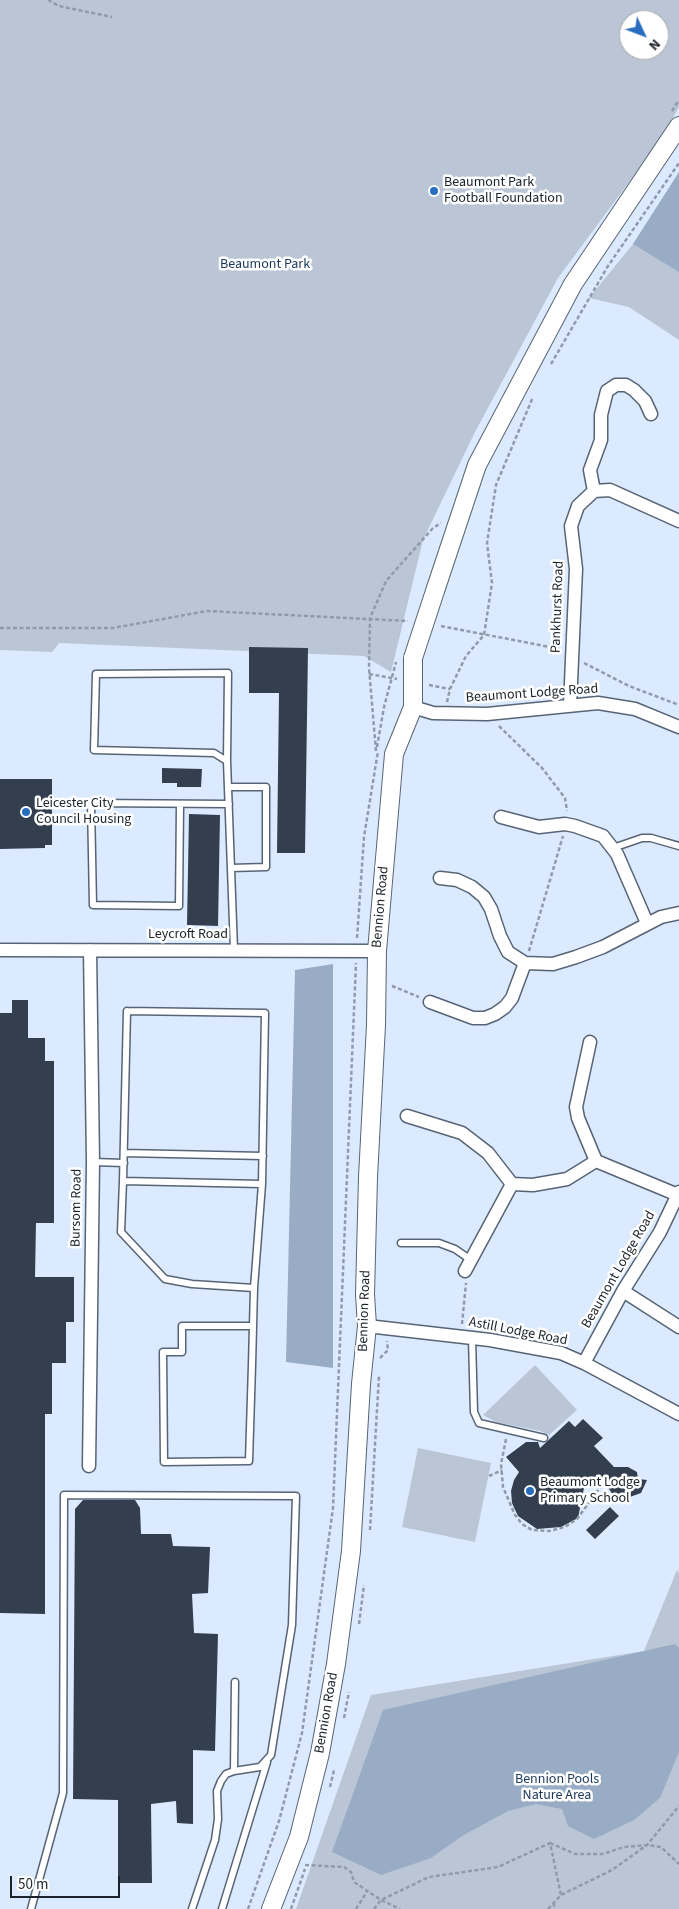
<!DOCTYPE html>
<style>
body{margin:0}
#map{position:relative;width:679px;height:1909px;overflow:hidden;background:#dbeafe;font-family:"Source Sans 3",sans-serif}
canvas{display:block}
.north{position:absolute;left:619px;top:10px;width:50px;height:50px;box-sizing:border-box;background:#fff;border:1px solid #a4a7a9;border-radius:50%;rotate:133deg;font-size:14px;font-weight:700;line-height:20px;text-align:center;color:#1c2229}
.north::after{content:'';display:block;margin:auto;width:18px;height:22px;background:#286dbe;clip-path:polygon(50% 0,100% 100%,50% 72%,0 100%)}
.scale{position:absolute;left:10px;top:1876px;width:110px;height:22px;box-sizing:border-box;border:2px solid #1c2229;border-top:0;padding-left:6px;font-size:15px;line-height:18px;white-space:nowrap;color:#1c2229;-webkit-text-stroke:4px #fff;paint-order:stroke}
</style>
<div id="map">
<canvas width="679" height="1909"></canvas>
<div class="north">N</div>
<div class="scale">50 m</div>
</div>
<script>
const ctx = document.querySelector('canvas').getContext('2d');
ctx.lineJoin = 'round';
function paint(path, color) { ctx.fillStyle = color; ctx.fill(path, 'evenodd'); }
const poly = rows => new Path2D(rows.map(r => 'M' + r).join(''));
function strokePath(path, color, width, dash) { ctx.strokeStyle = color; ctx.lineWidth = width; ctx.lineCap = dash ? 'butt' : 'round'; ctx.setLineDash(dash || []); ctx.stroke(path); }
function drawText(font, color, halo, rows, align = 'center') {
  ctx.font = font + ' "Source Sans 3",sans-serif'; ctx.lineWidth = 5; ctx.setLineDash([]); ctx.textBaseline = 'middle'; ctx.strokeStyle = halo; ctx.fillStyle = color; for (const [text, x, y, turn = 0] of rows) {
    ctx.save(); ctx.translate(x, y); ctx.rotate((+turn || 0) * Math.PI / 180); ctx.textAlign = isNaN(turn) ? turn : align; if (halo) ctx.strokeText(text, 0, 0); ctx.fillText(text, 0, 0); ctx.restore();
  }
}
paint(poly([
 [0,0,679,0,679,107,661,139,558,278,475,432,423,540,391,672,364,656,59,643,52,652,0,650],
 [629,20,659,20,659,50,629,50],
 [679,176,679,340,629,307,589,298,633,244],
 [535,1365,577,1410,549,1435,540,1431,496,1422,483,1415],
 [418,1448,491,1463,475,1542,402,1527],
 [677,1570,679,1574,679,1909,296,1909,371,1695,644,1651]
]), '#bac6d5');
paint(poly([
 [679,172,679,272,633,244],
 [333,964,333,1368,286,1362,295,970],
 [675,1644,679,1648,679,1752,660,1798,634,1820,594,1839,568,1826,562,1809,536,1804,508,1811,462,1836,431,1858,381,1875,332,1852,383,1710]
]), '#99acc5');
paint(poly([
 [249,647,308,648,305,853,277,853,279,693,249,693],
 [162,768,202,769,201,787,177,787,177,783,162,783],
 [0,779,52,779,52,845,45,845,45,848,0,849],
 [189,814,220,815,218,926,187,925],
 [12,1000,28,1000,28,1038,45,1038,45,1061,54,1061,54,1223,36,1223,35,1277,74,1277,74,1322,66,1322,66,1363,52,1363,52,1414,45,1414,45,1614,0,1613,0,1013,12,1013],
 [583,1419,603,1438,594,1446,614,1467,628,1467,637,1472,638,1479,647,1480,641,1493,627,1498,613,1495,603,1480,596,1487,586,1478,578,1518,561,1527,537,1529,518,1516,512,1503,511,1491,514,1480,519,1472,506,1457,526,1442,538,1442,540,1448,569,1421,575,1427],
 [83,1500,135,1500,140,1508,141,1534,171,1534,173,1546,210,1547,208,1593,192,1594,194,1633,218,1634,215,1751,193,1750,193,1824,177,1823,176,1801,151,1804,152,1883,118,1883,118,1800,73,1799,75,1509],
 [610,1507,619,1516,595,1539,586,1530]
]), '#333f4e');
const lane = poly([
 [227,761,214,753,94,750,96,674,228,673,227,761,234,950],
 [228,787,266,787,266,867,231,868],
 [180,805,179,906,93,905,91,803,229,804],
 [613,848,642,838,651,838,679,846],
 [127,1011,265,1013,262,1184,123,1181,127,1011],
 [124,1153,263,1156],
 [93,1162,124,1163],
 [123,1181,121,1232,165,1279,192,1284,254,1288,262,1184],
 [401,1243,439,1243,455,1249,471,1260],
 [253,1326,182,1326,182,1352,163,1352,164,1462,249,1461,252,1365,254,1288],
 [472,1338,474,1412,479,1423,544,1438],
 [234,1771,235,1682],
 [31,1909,63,1793,64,1495,296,1496,292,1625,271,1755,260,1767,234,1771,226,1774,221,1781,217,1791,218,1819,215,1840,192,1909],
 [222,1909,267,1762]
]);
const street = poly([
 [594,491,590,470,601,440,601,415,607,391,616,385,626,385,634,390,645,401,651,414],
 [570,705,576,569,571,526,578,506,594,491,610,490,679,521],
 [413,707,433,713,487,714,598,703,635,709,679,727],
 [501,817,539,827,565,824,575,826,603,836,617,854,647,923],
 [440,878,457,880,472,887,484,897,491,909,500,936,508,952,525,963,553,964,576,957,603,947,661,917,679,913],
 [0,950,377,951],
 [430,1002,473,1018,485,1018,495,1014,505,1007,512,998,525,963],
 [590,1042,576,1107,578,1118,596,1161],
 [407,1116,462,1133,488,1153,512,1184,533,1185,567,1179,596,1161,678,1195],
 [465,1271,512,1184],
 [623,1291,679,1327],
 [367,1326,490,1340,561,1353,584,1363,679,1414],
 [584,1363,623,1291,660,1232,679,1192],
 [89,1466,93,1162,90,950]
]);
const secondary = poly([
 [436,588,477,465,573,284,679,126],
 [271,1909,299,1837,320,1753,336,1664,351,1551,361,1384,367,1326,365,1294,368,1177,376,1025,377,951,394,754,413,707,413,658]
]);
strokePath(lane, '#576475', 9);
strokePath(street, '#576475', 15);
strokePath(secondary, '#576475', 20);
strokePath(poly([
 [48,0,59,6,112,17],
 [672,111,679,100],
 [551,364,608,266,679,163],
 [441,626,560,649],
 [0,628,113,628,207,611,408,621],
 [584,663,629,686,679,705],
 [369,674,397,679],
 [429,685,450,689],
 [447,702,450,689,466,656,484,635,492,583,487,543,496,485,533,397],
 [499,726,542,768,565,798,567,811],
 [377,747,384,707,396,662],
 [376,751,369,668,370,618,386,581,433,528,441,523],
 [357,938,364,837,378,751],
 [529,951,563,836],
 [392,986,419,997],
 [462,1324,466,1283],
 [380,1358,388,1350,387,1341],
 [506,1439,501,1464,503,1487,515,1515,522,1524,532,1530,549,1531,565,1527,577,1519,604,1482],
 [489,1476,502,1470],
 [370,1530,379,1376],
 [359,1624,364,1585],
 [344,1718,349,1692],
 [330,1787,334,1770],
 [550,1843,575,1854,603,1854,624,1847,647,1845,661,1847,679,1864],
 [305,1865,344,1867,351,1872,354,1882,381,1900,400,1909],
 [553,1903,556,1909],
 [248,1909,279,1821,302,1733,333,1508,356,963],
 [291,1909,305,1869],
 [356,1909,368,1890],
 [374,1909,381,1900,429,1877,498,1867,550,1843,561,1895],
 [548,1909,561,1895,612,1870,647,1845,679,1806]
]), '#8f9baa', 2.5, [4, 2.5]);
strokePath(lane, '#fff', 6);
strokePath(street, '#fff', 12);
strokePath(secondary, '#fff', 18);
const secondaryBridge = poly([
 [413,658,436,588]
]);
strokePath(secondaryBridge, '#576475', 20, []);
strokePath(secondaryBridge, '#fff', 18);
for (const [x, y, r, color] of [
 [434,191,5,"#286dbe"],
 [26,812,5,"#286dbe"],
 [530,1491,5,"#286dbe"]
]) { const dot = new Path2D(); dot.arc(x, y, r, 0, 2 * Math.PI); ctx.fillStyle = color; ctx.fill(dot); strokePath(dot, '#fff', 2); }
drawText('14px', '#1c2229', '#fff', [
 ["Beaumont Park",444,183],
 ["Football Foundation",444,199],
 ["Leicester City",36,804],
 ["Council Housing",36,820],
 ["Beaumont Lodge",540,1483],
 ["Primary School",540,1499]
], 'left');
drawText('14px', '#1b385c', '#fff', [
 ["Beaumont Park",265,265],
 ["Bennion Pools",557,1780],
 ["Nature Area",557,1796]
]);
drawText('14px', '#1c2229', '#fff', [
 ["Pankhurst Road",558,607,-88],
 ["Beaumont Lodge Road",532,694,-4],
 ["Bennion Road",381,907,-85],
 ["Leycroft Road",188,935],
 ["Bursom Road",77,1208,-89],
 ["Beaumont Lodge Road",619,1270,-60],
 ["Bennion Road",365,1311,-88],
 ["Astill Lodge Road",518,1332,11],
 ["Bennion Road",327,1713,-80]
]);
</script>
